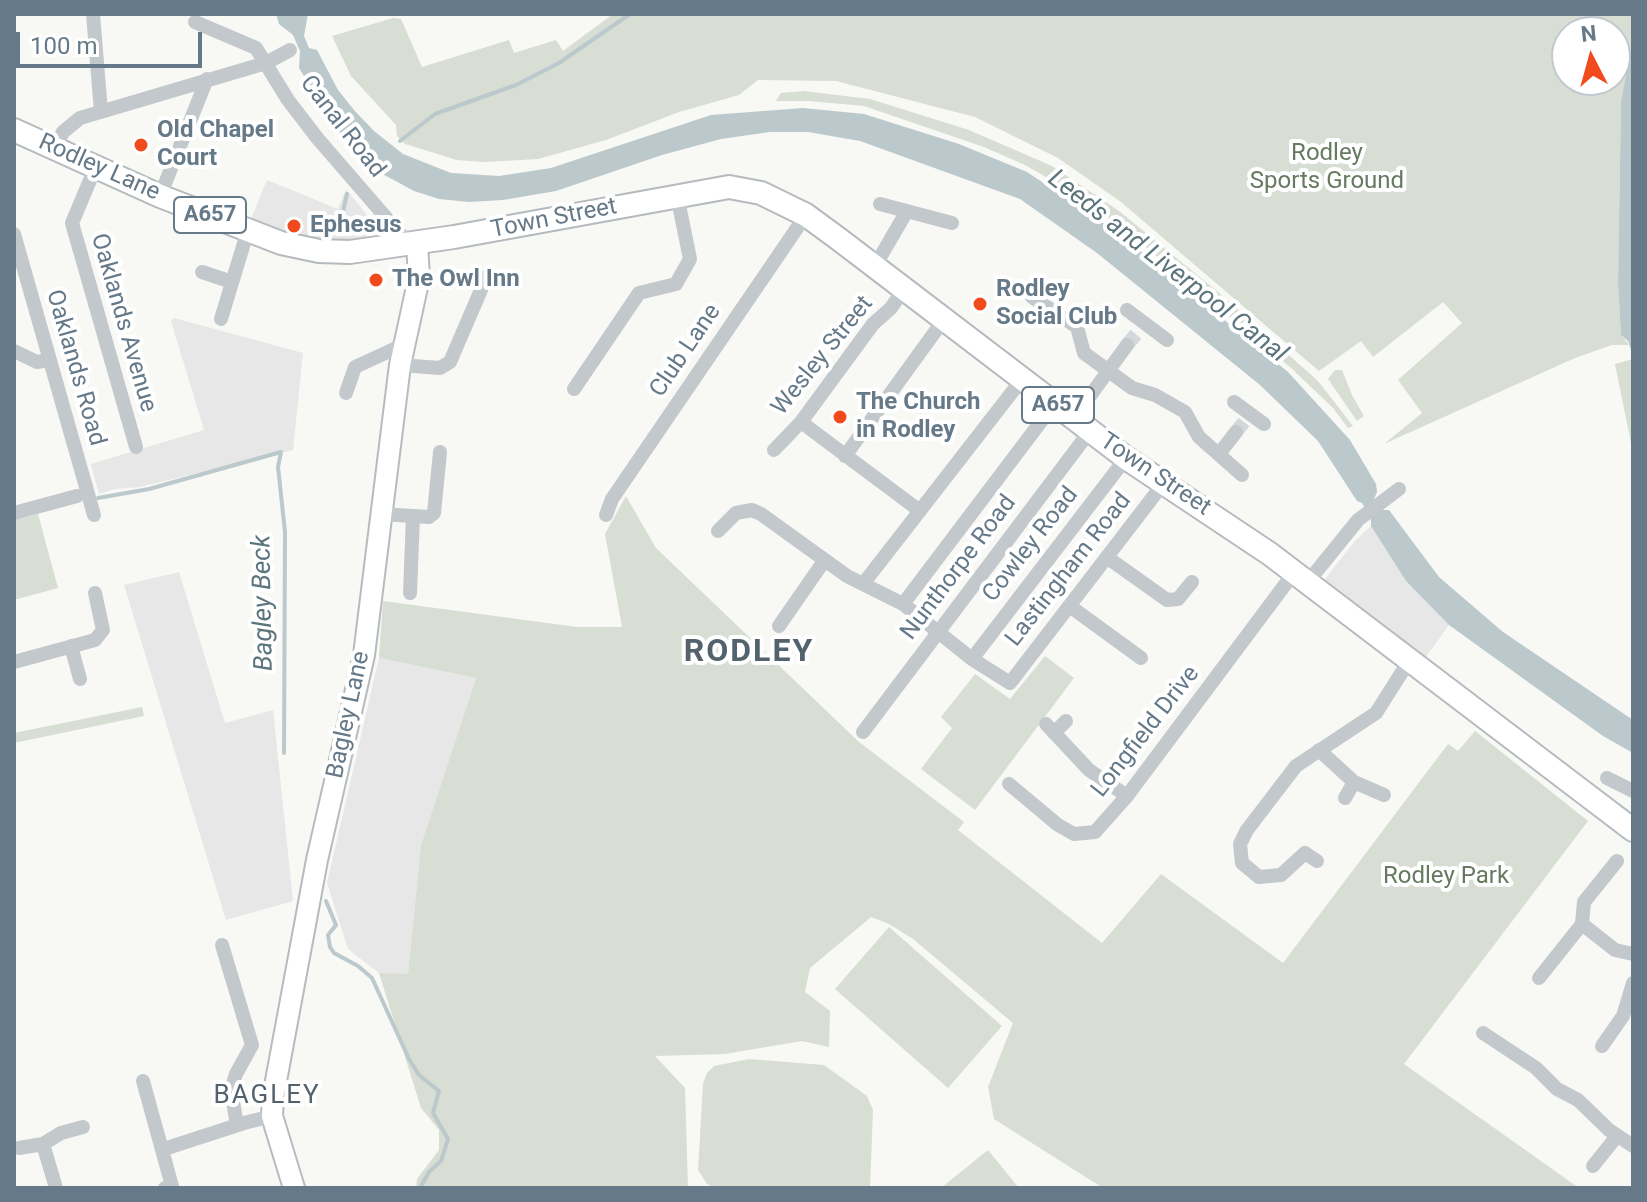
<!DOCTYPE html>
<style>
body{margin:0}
#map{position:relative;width:1647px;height:1202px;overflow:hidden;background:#f8f8f5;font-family:Roboto,sans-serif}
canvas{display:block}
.frame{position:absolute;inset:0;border:16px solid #657988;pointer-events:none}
.north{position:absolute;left:1551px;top:16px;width:80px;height:80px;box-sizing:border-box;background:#fff;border:2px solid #c1c9cf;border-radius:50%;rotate:354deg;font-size:22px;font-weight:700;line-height:32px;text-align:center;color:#657988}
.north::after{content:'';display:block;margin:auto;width:28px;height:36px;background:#f04a1d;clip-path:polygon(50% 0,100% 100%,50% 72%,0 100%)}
.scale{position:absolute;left:16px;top:32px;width:186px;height:36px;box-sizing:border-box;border:4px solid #657988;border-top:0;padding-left:10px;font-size:24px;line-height:28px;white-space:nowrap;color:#657988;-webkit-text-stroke:6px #fff;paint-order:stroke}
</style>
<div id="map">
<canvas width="1647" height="1202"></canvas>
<div class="frame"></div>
<div class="north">N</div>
<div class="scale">100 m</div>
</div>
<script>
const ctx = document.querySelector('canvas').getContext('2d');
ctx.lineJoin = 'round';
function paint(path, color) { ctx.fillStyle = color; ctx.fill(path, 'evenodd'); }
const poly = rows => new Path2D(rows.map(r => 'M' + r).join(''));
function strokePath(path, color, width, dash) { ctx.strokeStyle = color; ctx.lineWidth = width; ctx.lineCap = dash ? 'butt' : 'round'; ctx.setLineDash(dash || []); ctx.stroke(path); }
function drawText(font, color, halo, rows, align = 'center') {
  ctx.font = font + ' Roboto,sans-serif'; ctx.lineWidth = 8; ctx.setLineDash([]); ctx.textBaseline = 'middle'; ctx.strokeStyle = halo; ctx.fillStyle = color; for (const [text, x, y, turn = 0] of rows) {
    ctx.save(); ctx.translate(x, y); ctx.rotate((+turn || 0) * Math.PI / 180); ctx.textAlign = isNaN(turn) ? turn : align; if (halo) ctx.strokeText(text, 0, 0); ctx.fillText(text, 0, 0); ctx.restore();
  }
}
paint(poly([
 [267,180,338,209,346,189,367,215,386,233,385,236,346,241,322,240,276,230,251,219],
 [174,318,303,353,293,450,140,487,115,489,99,494,91,464,204,430,171,321],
 [1371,526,1406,581,1449,625,1420,665,1320,585,1356,540],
 [179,572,225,723,273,710,293,901,226,920,124,585],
 [379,658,476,678,421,845,408,975,379,973,348,949,327,883]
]), '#e6e7e6');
paint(poly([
 [613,14,1633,14,1633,38,1621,101,1618,283,1621,334,1629,345,1612,345,1575,358,1384,444,1422,413,1398,380,1462,323,1443,302,1373,357,1361,341,1319,371,1121,202,1058,158,975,117,836,81,758,80,739,95,679,112,606,140,538,159,484,162,457,160,405,144,397,136,396,125,351,76,332,36,393,18,401,19,422,67,509,40,514,53,556,40,563,51],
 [1567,32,1615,32,1615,80,1567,80],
 [804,91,870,99,969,130,1052,166,1119,211,1218,292,1318,381,1353,426,1348,428,1333,408,1290,367,1130,234,1085,201,1046,177,1025,165,984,147,864,106,809,101,776,101,781,93],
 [1633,359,1633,453,1615,364],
 [1335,370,1342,370,1352,395,1364,416,1357,421,1328,379],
 [626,496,656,548,859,742,964,822,958,830,1102,943,1161,874,1283,963,1448,744,1458,751,1475,731,1588,821,1404,1064,1579,1188,1103,1188,994,1119,988,1087,1013,1023,913,939,889,924,871,917,810,968,805,992,830,1011,829,1047,802,1041,725,1054,655,1056,685,1088,688,1188,416,1188,417,1179,439,1150,439,1130,421,1108,379,973,408,974,421,845,476,678,379,658,383,601,577,627,622,627,605,534],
 [38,514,58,588,14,600,14,520],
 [1045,656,1074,678,975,810,921,769,952,728,941,717,975,674,1010,699],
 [142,707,144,716,14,743,14,733],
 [889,927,1002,1026,948,1088,835,989],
 [749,1059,824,1065,867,1096,873,1110,870,1188,714,1188,707,1184,698,1170,703,1084,707,1073,714,1066],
 [988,1150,1019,1188,941,1188]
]), '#d8ded4');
paint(poly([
 [276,14,308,14,304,36,309,48,317,50,338,90,354,110,374,131,403,154,451,173,499,176,551,168,711,115,803,108,864,114,959,144,1027,172,1117,232,1288,372,1350,440,1376,484,1377,492,1374,499,1380,510,1389,510,1439,577,1503,632,1633,720,1633,753,1603,736,1449,625,1406,581,1371,526,1371,518,1362,503,1357,501,1318,441,1260,385,1097,253,1020,199,860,141,808,132,770,132,721,139,662,155,556,191,503,200,469,202,439,199,414,191,377,171,345,139,331,121,299,68,300,51,293,35,279,24],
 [1633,38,1633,356,1628,341,1621,335,1618,283,1621,101]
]), '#bbc8cc');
strokePath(poly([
 [400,141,435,114,516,85,559,63,630,14],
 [338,233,347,194],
 [98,498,149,489,281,452,278,467,285,532,284,753],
 [326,901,336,925,328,935,330,947,334,953,358,966,372,978,409,1059,419,1075,439,1091,433,1113,448,1139,441,1161,429,1172,420,1188]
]), '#bbc8cc', 4);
strokePath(poly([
 [1127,345,1137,333],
 [1236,432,1244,422]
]), '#d3d8da', 14, [14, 7]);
const secondary = poly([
 [294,1188,272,1116,273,1097,317,860,364,655,400,365,419,278,417,243]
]);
const primary = poly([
 [14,130,160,196,281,243,319,251,350,252,454,237,729,187,761,193,806,215,840,240,1126,458,1270,554,1633,830]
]);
strokePath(secondary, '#b5bcc0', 24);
strokePath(primary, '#b4babe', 26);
strokePath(poly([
 [93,14,101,112],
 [195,22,256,48,288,100,318,139,409,244],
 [55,148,63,132,80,118,266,63,290,50],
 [96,166,72,223,136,447],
 [160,196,207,79],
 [880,204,952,223],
 [14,234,94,515],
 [875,266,907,211],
 [202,272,232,282],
 [1032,297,1077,327,1084,353,1132,388,1155,395,1185,412,1199,437,1242,475],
 [1127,310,1167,340],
 [221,319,248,230],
 [14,351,37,362,50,360],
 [400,365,440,368,450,362,487,276],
 [574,389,639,293,676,284,690,259,677,195],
 [346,393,355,367,405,344],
 [1234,402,1264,424],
 [1074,418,1127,345],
 [801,422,920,511],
 [774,450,801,422,873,324,891,308,904,289],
 [1219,454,1236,432],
 [845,456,945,318],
 [14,513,77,496],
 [380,514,429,517,434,513,440,452],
 [606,515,612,499,806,215],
 [718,531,736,513,752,510,761,514,847,576,903,604,972,659,1010,683,1163,484],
 [1108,558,1167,600,1178,599,1192,582],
 [1307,583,1358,520,1399,489],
 [863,584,1023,378],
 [410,593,413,517],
 [903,604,1055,403],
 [1071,607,1141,658],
 [779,626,824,561],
 [71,646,80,679],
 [972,659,1126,458],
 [14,662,95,640,103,630,95,593],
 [1046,724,1089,770,1127,796],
 [863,732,1090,431],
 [1054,733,1066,721],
 [1319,750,1354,782,1384,795],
 [1607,778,1633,791],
 [1009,784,1058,825,1074,834,1095,832,1127,796,1293,574],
 [1345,798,1354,782],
 [1317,861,1305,853,1281,875,1259,877,1242,863,1240,844,1247,830,1296,766,1376,713,1409,661],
 [1582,924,1615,950,1633,954],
 [222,945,252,1045,236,1074,231,1090,237,1125],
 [1539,978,1582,924,1584,902,1617,861],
 [1483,1033,1536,1068,1557,1089,1578,1100,1609,1130,1633,1146],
 [1602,1046,1623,1016,1633,983],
 [143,1081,172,1186,165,1188],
 [43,1144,56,1188],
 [19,1148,43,1144,61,1133,83,1127],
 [164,1149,244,1123,272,1116],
 [1593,1166,1617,1136]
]), '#c3c8cc', 14);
strokePath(secondary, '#fff', 20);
strokePath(primary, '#fff', 22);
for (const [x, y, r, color] of [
 [141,145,8,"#f04a1d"],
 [294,226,8,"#f04a1d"],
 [376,280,8,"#f04a1d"],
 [980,304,8,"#f04a1d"],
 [840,417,8,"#f04a1d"]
]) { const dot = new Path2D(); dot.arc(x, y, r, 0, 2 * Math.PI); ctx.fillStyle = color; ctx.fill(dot); strokePath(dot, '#fff', 3); }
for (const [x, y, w] of [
 [210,215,72],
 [1058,405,72]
]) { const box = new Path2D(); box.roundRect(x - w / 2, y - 18, w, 36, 6); ctx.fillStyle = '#fff'; ctx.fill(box); strokePath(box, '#657988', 2); }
drawText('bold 22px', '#657988', null, [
 ["A657",210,215],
 ["A657",1058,405]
]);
drawText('24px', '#657988', '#fff', [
 ["Canal Road",342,127,52],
 ["Rodley Lane",99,168,24],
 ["Town Street",554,219,-11],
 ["Oaklands Avenue",123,323,74],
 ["Club Lane",686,351,-56],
 ["Wesley Street",823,356,-51],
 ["Oaklands Road",75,368,74],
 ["Town Street",1155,475,34],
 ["Cowley Road",1031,545,-52],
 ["Nunthorpe Road",959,568,-53],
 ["Lastingham Road",1069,570,-52],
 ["Bagley Lane",349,715,-78],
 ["Longfield Drive",1146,732,-52]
]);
drawText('bold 24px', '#657988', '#fff', [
 ["Old Chapel",157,131],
 ["Court",157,159],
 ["Ephesus",310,226],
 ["The Owl Inn",392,280],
 ["Rodley",996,290],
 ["Social Club",996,318],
 ["The Church",856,403],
 ["in Rodley",856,431]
], 'left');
drawText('24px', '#667a60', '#fff', [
 ["Rodley",1327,154],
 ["Sports Ground",1327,182],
 ["Rodley Park",1446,877]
]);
drawText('italic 26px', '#5c757d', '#fff', [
 ["Leeds and Liverpool Canal",1167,267,38],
 ["Bagley Beck",264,603,-91]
]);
ctx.letterSpacing = '2px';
drawText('26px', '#53626d', '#fff', [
 ["BAGLEY",267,1096]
]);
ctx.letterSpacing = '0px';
ctx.letterSpacing = '2px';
drawText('bold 32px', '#53626d', '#fff', [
 ["RODLEY",749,653]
]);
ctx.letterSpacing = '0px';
</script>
